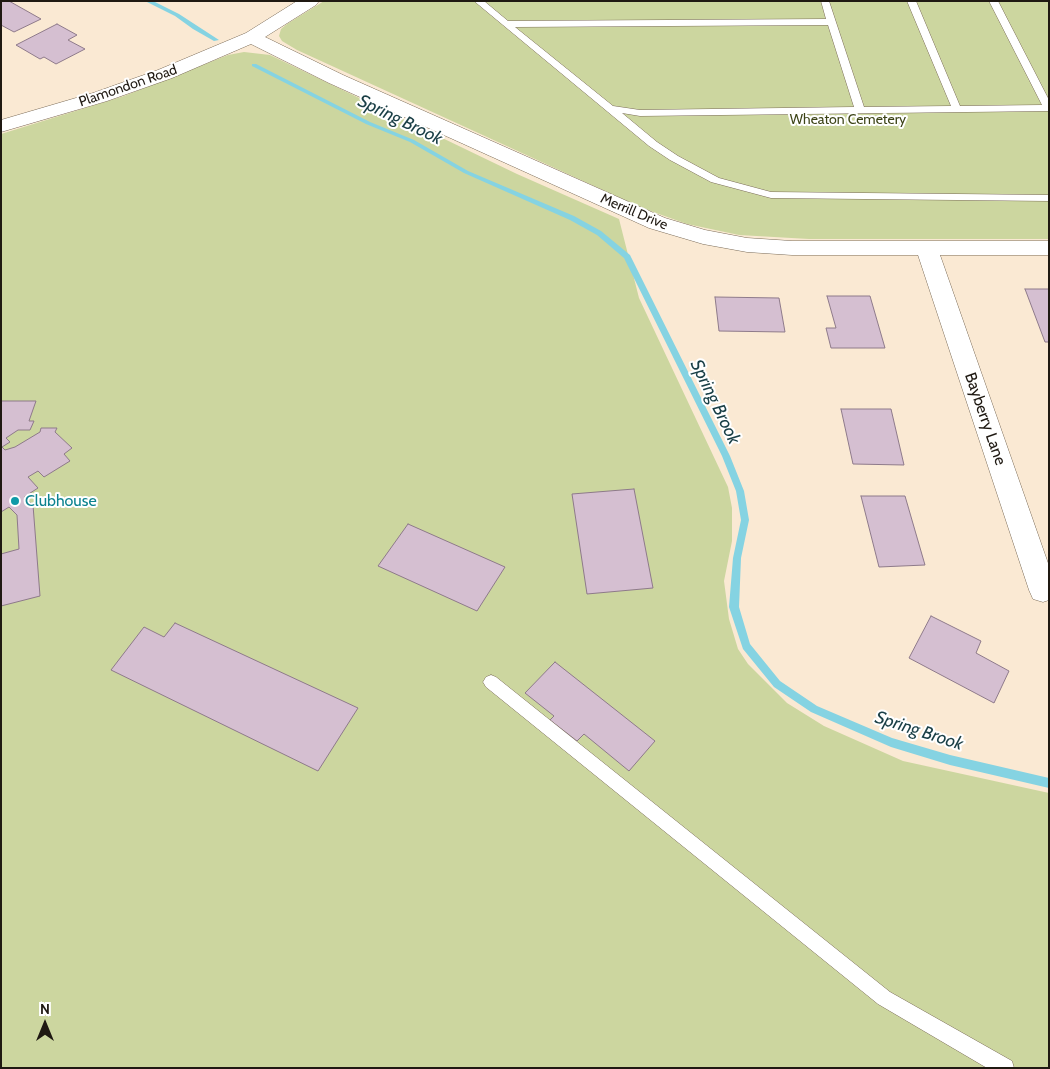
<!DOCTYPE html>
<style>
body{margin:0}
#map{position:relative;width:1050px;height:1069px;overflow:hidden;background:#fae9d3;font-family:Cabin,sans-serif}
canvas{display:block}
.frame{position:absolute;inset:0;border:2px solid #1f1912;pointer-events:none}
.north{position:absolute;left:20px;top:999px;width:50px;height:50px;-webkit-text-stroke:4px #fff;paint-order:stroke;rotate:0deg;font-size:14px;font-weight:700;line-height:20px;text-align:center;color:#1f1912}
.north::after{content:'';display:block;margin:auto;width:18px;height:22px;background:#1f1912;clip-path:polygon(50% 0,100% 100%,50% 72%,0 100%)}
</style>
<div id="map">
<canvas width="1050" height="1069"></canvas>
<div class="frame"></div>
<div class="north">N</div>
</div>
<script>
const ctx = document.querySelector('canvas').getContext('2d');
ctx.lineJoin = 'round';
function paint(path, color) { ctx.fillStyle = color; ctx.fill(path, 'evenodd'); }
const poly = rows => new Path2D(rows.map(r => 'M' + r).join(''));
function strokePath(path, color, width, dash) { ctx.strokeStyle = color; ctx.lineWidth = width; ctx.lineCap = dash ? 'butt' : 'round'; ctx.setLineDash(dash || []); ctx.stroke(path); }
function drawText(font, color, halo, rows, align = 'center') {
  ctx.font = font + ' Cabin,sans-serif'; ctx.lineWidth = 4; ctx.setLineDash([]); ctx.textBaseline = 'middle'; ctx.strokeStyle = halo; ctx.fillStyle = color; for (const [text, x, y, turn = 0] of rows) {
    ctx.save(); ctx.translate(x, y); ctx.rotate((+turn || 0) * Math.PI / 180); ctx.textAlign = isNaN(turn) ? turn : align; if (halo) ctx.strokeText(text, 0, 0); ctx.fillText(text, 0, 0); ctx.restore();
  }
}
paint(poly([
 [324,1,1049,1,1049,239,809,239,739,235,687,224,642,208,297,50,282,41,279,36,281,29,287,24],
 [244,52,270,55,517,174,619,219,639,298,728,487,732,508,732,541,724,581,729,619,738,649,748,664,787,703,824,726,903,761,1049,793,1049,1068,1,1068,1,134,124,96,228,55]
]), '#ccd69f');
paint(poly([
 [145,1,153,1,179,14,219,40,214,41,193,29,175,16,145,1],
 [252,64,256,64,370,122,414,140,468,171,574,216,601,231,630,255,730,456,744,491,749,520,741,558,739,607,750,644,780,681,817,706,892,738,950,755,1049,778,1049,788,950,765,891,747,811,712,774,687,743,649,729,607,733,558,741,520,736,491,722,456,624,258,597,235,570,220,464,173,410,142,366,124,252,66,252,64]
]), '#85d3e2');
const building = poly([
 [1,1,9,1,41,19,14,32,1,25,1,1],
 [57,24,77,35,68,40,85,49,56,64,44,57,40,59,16,45,57,24],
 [1025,289,1049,289,1049,342,1045,342,1025,289],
 [827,296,870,296,885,348,831,348,826,328,836,328,827,296],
 [715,297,779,298,785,332,719,331,715,297],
 [1,401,36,401,29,421,34,421,30,430,18,430,6,438,10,442,2,447,5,450,15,447,40,432,41,428,57,428,55,432,72,448,64,454,70,461,44,477,38,471,28,477,38,488,24,497,33,505,40,596,1,606,1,554,19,549,17,515,9,507,1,512,1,401],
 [841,409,891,409,904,465,853,464,841,409],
 [634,489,653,588,587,594,572,494,634,489],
 [861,496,905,496,925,565,879,567,861,496],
 [408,524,505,567,477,611,378,566,408,524],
 [931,616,981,641,976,653,1009,671,994,703,909,658,931,616],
 [175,623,358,708,318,771,111,670,144,627,164,637,175,623],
 [555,662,655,741,629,771,584,734,577,741,550,720,554,716,525,693,555,662]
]);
paint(building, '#d5bfd1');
strokePath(building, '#8e7a8a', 1);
const lane = poly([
 [474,1,484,1,508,21,826,19,821,1,829,1,864,107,951,106,907,1,916,1,960,106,1042,105,989,1,998,1,1049,100,1049,111,640,116,622,113,657,142,678,156,719,178,771,192,1049,195,1049,201,771,198,711,182,670,160,649,146,474,1],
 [828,25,854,107,640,110,613,106,515,27,828,25],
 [491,675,496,677,890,992,1012,1061,1014,1068,987,1068,878,1004,486,687,483,682,486,677,491,675]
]);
const street = poly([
 [297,1,319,1,316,5,265,37,343,75,665,218,705,230,747,238,792,241,1049,241,1049,255,940,255,1049,566,1049,600,1043,602,1033,599,1029,590,918,255,792,255,747,252,703,244,649,228,329,83,251,44,172,78,107,101,1,132,1,120,93,93,158,70,246,33,297,1]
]);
strokePath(lane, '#7b6c59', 1);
strokePath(street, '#7b6c59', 1);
paint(lane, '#fff');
paint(street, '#fff');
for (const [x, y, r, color] of [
 [15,501,5,"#0f9aa8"]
]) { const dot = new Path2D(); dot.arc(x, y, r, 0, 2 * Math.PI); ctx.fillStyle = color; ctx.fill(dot); strokePath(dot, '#fff', 2); }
drawText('14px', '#1f1912', '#fff', [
 ["Plamondon Road",128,86,-19],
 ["Merrill Drive",634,212,23]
]);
drawText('14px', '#3c4316', '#fff', [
 ["Wheaton Cemetery",848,120]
]);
drawText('16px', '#1f1912', '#fff', [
 ["Bayberry Lane",985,419,71]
]);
drawText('16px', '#0d838f', '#fff', [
 ["Clubhouse",25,501]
], 'left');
drawText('italic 18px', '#1a3f46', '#fff', [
 ["Spring Brook",400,120,26],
 ["Spring Brook",715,402,64],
 ["Spring Brook",919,731,18]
]);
</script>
